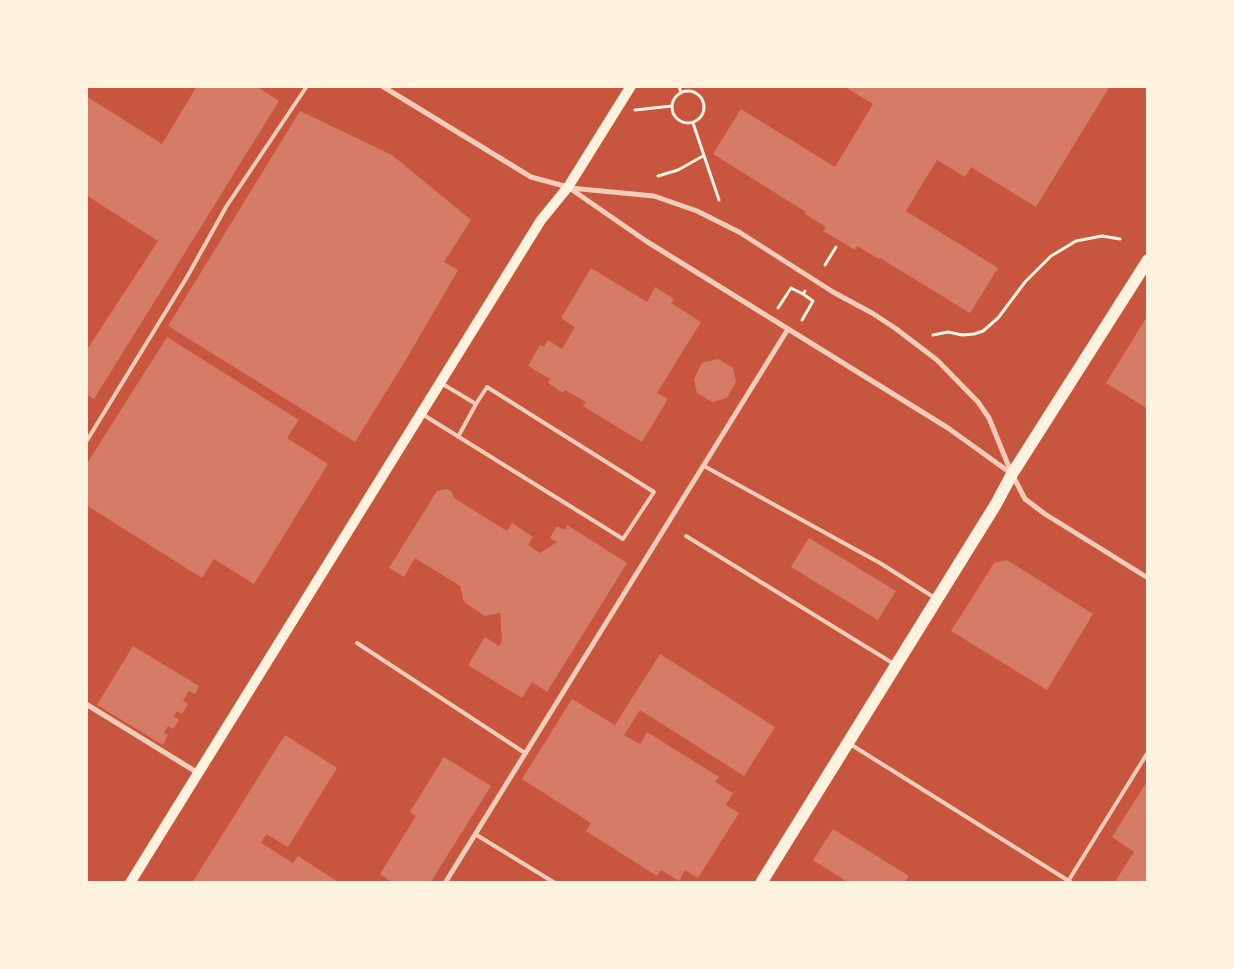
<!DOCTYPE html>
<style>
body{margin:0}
#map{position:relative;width:1234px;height:969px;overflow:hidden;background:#c8553d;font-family:"Source Sans 3",sans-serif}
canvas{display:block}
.frame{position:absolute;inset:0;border:88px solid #fff3e0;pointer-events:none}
</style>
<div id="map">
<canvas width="1234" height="969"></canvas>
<div class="frame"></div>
</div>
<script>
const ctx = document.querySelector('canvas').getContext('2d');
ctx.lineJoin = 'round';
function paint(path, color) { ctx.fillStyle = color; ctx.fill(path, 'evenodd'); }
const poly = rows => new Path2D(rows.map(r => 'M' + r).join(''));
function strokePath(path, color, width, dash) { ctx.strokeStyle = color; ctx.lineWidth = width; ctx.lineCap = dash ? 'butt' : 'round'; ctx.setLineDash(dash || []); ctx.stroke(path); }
paint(poly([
 [197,86,256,86,279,101,94,399,86,394,86,351,158,241,86,195,86,96,162,144],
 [843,86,1110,86,1036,207,971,167,965,177,937,160,906,211,998,268,970,313,880,258,879,259,857,246,855,250,830,235,823,231,826,227,805,214,806,212,713,154,741,109,835,167,873,104],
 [300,111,392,155,471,220,444,262,458,270,407,358,355,442,168,326],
 [591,268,647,302,655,287,674,299,671,303,701,322,657,393,668,399,642,442,583,406,586,402,565,390,563,393,548,383,550,379,528,366,540,345,544,347,548,340,562,349,575,327,561,318],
 [1148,315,1148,409,1106,383],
 [167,337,299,420,287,438,328,464,254,584,214,559,202,578,86,505,86,465],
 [718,359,733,368,736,382,727,398,712,402,697,393,694,379,702,363],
 [447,489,452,492,454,498,507,531,512,523,533,537,528,545,540,553,557,542,550,538,557,526,565,530,567,525,627,563,547,692,532,682,522,698,468,665,485,637,499,646,502,641,500,613,485,616,464,602,460,586,415,558,404,577,389,568,437,491],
 [809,538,896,591,878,620,791,567],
 [1007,560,1093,614,1047,690,951,631,994,563],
 [133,646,199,686,195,694,189,691,183,701,188,704,182,714,177,711,174,716,179,720,173,729,168,726,164,733,168,735,163,745,97,705],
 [660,654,775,727,744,776,640,710,624,735,640,744,647,732,719,777,715,782,733,793,726,805,739,813,698,878,685,870,679,881,661,870,657,876,586,831,591,823,522,779,572,699,615,725],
 [285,735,337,768,288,847,266,834,261,843,293,863,298,856,340,883,192,883],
 [444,757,491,786,430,883,393,883,380,874,416,816,410,812],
 [1148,780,1148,883,1114,883,1134,852,1112,837],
 [833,829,909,876,904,883,849,883,813,860]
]), '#d67c66');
strokePath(poly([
 [679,86,681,93],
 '672 107a16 16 0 1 1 32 0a16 16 0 1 1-32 0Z',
 [635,110,672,106],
 [693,123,719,200],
 [658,176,678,170,703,156],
 [825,265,836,247],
 [778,308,791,288,803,294],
 [802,320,813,301,803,294,805,291],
 [933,335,948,332,962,335,974,334,983,331,998,318,1025,282,1051,256,1076,241,1102,236,1120,239]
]), '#fff3e0', 3);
strokePath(poly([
 [422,414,623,539,654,492,487,387,476,404,441,383],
 [458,437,476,404],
 [86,442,187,277,226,207,307,86],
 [704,466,880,563,935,598],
 [686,536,894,664],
 [357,643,525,753],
 [850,744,1072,883],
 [475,834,555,883],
 [1067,883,1148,752]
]), '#f1ccb7', 4);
strokePath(poly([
 [382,86,531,177,568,187,646,241,948,428,1012,474,1025,499,1045,514,1148,578],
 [570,188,654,196,697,211,739,232,833,292,872,313,895,328,937,360,978,402,989,418,1011,472],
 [86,704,198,773],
 [445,883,788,329]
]), '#f1ccb7', 5);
strokePath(poly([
 [130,883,541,220,568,187,631,86]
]), '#fff3e0', 10);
strokePath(poly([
 [761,883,996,504,1012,474,1148,260]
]), '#fff3e0', 12);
</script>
